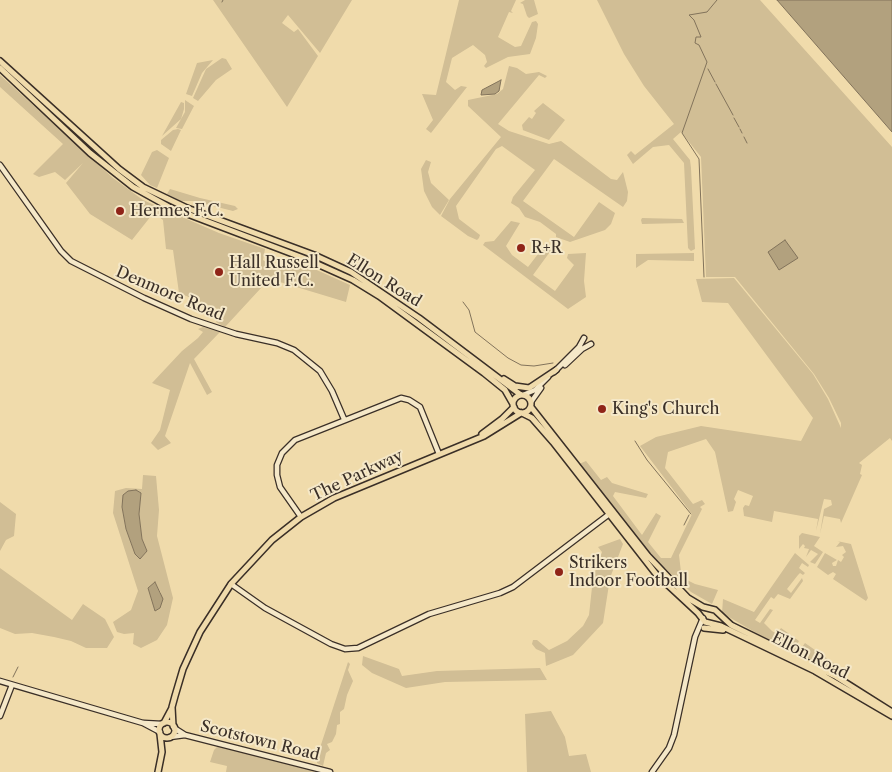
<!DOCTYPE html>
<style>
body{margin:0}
canvas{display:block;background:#f0dbab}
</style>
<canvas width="892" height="772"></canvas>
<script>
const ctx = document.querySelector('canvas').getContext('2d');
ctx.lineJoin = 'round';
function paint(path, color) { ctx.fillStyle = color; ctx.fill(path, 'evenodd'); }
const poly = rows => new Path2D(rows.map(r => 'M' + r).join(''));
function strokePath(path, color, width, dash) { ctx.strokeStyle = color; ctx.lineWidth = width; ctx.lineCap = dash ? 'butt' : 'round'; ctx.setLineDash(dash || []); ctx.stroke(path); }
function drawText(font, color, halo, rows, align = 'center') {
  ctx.font = font + ' "Libre Caslon Text",serif'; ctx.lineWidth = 4; ctx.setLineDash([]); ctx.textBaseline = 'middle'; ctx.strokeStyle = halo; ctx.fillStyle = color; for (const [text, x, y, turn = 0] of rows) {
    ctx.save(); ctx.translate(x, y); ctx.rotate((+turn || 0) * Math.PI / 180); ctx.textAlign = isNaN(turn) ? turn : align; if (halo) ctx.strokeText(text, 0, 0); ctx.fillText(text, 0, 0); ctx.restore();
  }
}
paint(poly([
 [213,0,352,0,320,53,288,15,282,23,294,32,298,29,318,56,287,107],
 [459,0,516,0,511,11,513,13,509,12,498,37,515,47,521,46,532,22,536,21,538,24,536,38,530,54,508,57,486,68,484,66,487,62,485,55,473,45,452,58,446,82,455,90,461,86,467,87,431,133,426,129,433,120,422,94,436,95],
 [525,0,534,0,538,14,529,18,527,16,523,4,520,3],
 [597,0,760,0,892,147,892,441,890,438,859,463,862,465,860,474,862,475,841,523,840,519,824,516,820,534,824,509,832,505,831,500,824,499,816,531,818,519,774,511,772,522,744,516,743,508,745,505,749,506,753,496,738,490,734,499,736,502,733,511,728,512,715,452,706,439,668,452,665,468,693,504,702,500,705,504,700,507,702,509,679,555,681,572,687,580,695,584,718,590,712,604,691,592,665,568,662,571,579,464,586,461,601,480,607,477,612,483,648,494,646,498,615,492,613,496,642,535,656,513,661,516,648,542,661,558,671,558,692,514,640,446,656,437,701,426,801,441,813,418,728,303,702,302,696,279,734,278,813,374,828,399,841,428,841,423,829,398,814,374,735,277,706,277,701,157,681,132,673,139,690,160,691,168,695,249,691,251,688,248,684,163,669,145,653,147,633,164,627,155,631,151,635,155,674,124,644,86,624,54],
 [222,58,226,59,232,69,216,80,198,101,193,98,206,69],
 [213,60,202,73,192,96,186,94,197,63],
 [509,66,517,68,526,74,539,72,547,76,545,78,539,75,498,124,509,131,549,144,561,141,611,179,617,180,623,172,628,192,627,201,623,207,554,159,523,201,574,237,599,202,615,213,611,224,605,230,570,242,556,237,556,234,540,222,525,217,519,208,511,203,513,197,535,170,502,146,496,149,456,206,459,219,480,235,479,238,477,240,468,236,441,216,450,199,501,137,468,106,468,100,497,94,503,89],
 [0,75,113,178,143,200,219,233,265,249,263,260,277,269,290,258,350,285,346,302,270,279,273,275,225,327,216,322,225,312,179,293,173,250,166,249,163,220,154,213,155,211,132,240,90,214,66,183,83,163,65,180,55,172,39,177,33,174,63,144,0,87],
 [185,100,194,106,182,129,176,128,185,112],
 [181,102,184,103,184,109,181,119,162,136],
 [543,103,565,120,549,140,520,129,523,130,522,125,529,117,532,119,536,113,534,111],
 [178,129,181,130,171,151,161,144,161,140,173,130],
 [157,150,169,158,157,188,150,185,141,175,152,152],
 [426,160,431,162,428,172,431,183,449,200,440,215,432,207,424,191,421,169],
 [170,189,200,198,235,206,238,209,233,211,193,201,181,201,167,194],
 [642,218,682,219,684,223,642,224,641,220],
 [511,221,520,223,506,246,512,255,528,267,545,245,552,249,533,275,555,291,574,265,567,258,568,254,586,253,584,281,586,297,568,309,483,245,485,242,494,241],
 [694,253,694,261,648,260,636,268,636,254],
 [203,327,220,332,194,359,212,392,207,395,190,363,165,436,171,443,158,450,151,443,160,430,170,390,152,383,182,351,198,338,203,332,198,329],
 [143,475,156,476,159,510,157,536,173,598,167,625,157,640,141,648,133,644,134,633,124,634,117,632,113,622,131,610,138,591,113,513,115,491,126,488,142,489],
 [141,493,139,514,142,539,147,551,140,559,135,554,126,529,122,507],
 [155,582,161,593,155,610,148,588],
 [0,502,16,514,14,536,6,540,0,551],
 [802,533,820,537,814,546,823,552,815,564,810,562,818,554,811,550,806,557,809,549,804,548,805,546,803,544,799,549,799,536],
 [620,539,623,544,610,578,603,623,573,655,546,666,545,653,536,649,532,644,533,640,537,640,549,650,567,641,583,626,589,615,593,578,602,552,598,547],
 [837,541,851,544,868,598,866,601,833,579,836,574,833,572,828,575,817,567,825,553,837,560,832,563,833,566,836,566,838,560,841,562,844,557,842,555,846,552,843,546,836,547,840,542],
 [795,553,809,565,808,567,802,563,799,568,805,573,803,575,800,573,798,575,787,589,791,593,802,578,803,581,790,599,778,594,774,599,771,597,755,620,760,623,770,609,773,610,764,623,772,631,777,634,781,628,799,641,795,647,800,650,805,643,838,666,837,669,832,670,758,634,722,613,723,599,754,612],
 [0,568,72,620,83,604,105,619,114,637,107,648,86,648,71,641,54,637,32,633,15,634,0,628],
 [363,656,399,669,402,676,437,671,540,668,547,680,445,682,406,688,372,673,362,665],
 [348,662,350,664,348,670,353,681,347,695,344,709,340,712,340,724,337,725,336,734,332,742,327,744,330,750,326,753,323,766,317,763,317,757],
 [551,711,565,737,569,756,586,754,591,772,527,772,525,714],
 [218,746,247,753,318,772,226,772,227,766,210,762,214,750]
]), '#d1be95');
const water = poly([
 [777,0,892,0,892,132,777,0],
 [501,80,499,91,495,94,481,95,482,90,501,80],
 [785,240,798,258,779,270,768,252,785,240],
 [136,490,141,493,139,514,142,539,147,551,140,559,135,554,126,529,122,507,123,495,128,491,136,490],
 [155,582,163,599,160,608,155,611,148,588,155,582]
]);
paint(water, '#b2a17e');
strokePath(water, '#82735b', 1);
strokePath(poly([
 [222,2,223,0],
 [708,69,715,82],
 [716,84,733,115],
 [734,118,739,127],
 [740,129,742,133],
 [744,137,747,143],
 [704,277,699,159,682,133,707,62,699,45,695,43,696,37,701,37,694,20,689,15,707,12,717,0],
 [463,302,469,310,475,332,508,358,521,365,534,366,553,363],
 [635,441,647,460,691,514],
 [684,525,689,515],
 [13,677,18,667]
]), '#82735b', 1);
const secondary = poly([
 [0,165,61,251,71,261,144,298,191,319,236,334,277,343,294,350,320,371,332,391,344,419],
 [565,365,582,349,591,344],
 [554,372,579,347,584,338],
 [523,395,535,390,548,377],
 [531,402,541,388],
 [301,517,280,487,277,475,277,465,282,453,295,440,401,398,409,400,420,407,439,454],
 [231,584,265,608,331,644,345,649,358,648,429,614,500,593,513,587,608,515],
 [0,681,143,723,160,732],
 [0,716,12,685],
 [144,723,162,724],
 [174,728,185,735],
 [170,737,185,735,330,772],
 [652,772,669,748,674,735,695,637,703,618]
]);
const primary = poly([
 [0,61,119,169,143,187,187,208,314,255,351,272,419,318,521,395],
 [0,68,90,153,133,187,169,207,306,259,353,280,379,296,484,373,505,390,513,404],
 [504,379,515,386,529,388,556,370],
 '513 404a9 9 0 1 1 18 0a9 9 0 1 1-18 0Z',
 [531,407,648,556,688,598,703,607,715,610,731,625,835,676,892,712],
 [522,413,532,418,553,442,656,574,698,613,705,622,721,626,815,671,892,716],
 [482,434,502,419,514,407],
 [704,628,723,630],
 '159 730a8 8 0 1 1 16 0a8 8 0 1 1-16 0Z',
 [164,723,172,708],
 [173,726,172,707,175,696,183,669,200,632,231,584,272,540,301,517,334,498,484,436,521,413],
 [158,772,162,752,160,734]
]);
strokePath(secondary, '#3a2f27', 7);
strokePath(primary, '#3a2f27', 8);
strokePath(secondary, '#f5e8c8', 4.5);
strokePath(primary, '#f0dbab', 5);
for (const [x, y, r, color] of [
 [120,211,5,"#8f2418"],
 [521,248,5,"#8f2418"],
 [219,272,5,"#8f2418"],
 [602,409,5,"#8f2418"],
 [559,572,5,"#8f2418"]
]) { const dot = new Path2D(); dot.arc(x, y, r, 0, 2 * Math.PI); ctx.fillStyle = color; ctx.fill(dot); strokePath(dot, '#f5e8c8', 2); }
drawText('16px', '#3a2f27', '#f5e8c8', [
 ["Hermes F.C.",130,211],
 ["R+R",531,248],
 ["Hall Russell",229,263],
 ["United F.C.",229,281],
 ["King's Church",612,409],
 ["Strikers",569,563],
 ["Indoor Football",569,581]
], 'left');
drawText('16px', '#3a2f27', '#f5e8c8', [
 ["Ellon Road",384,281,32],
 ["Denmore Road",170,294,23],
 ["The Parkway",357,476,-25],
 ["Ellon Road",810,656,27],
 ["Scotstown Road",260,741,14]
]);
</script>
